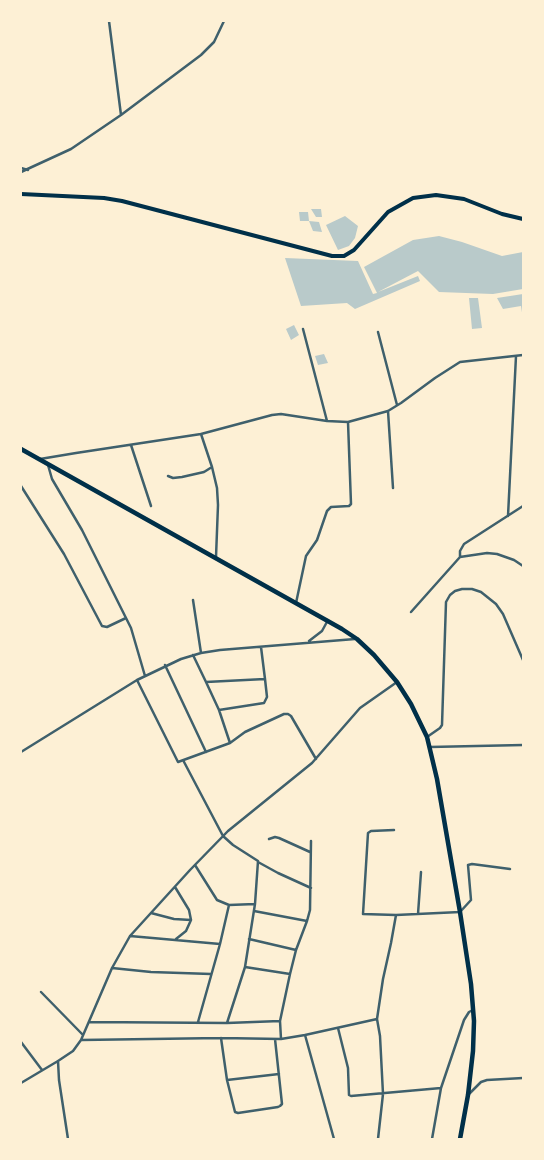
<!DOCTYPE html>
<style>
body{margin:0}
#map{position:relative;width:544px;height:1160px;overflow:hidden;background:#fdf0d5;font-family:"Alegreya Sans",sans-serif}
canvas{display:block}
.frame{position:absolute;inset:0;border:22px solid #fdf0d5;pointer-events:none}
</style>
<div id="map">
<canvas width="544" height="1160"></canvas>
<div class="frame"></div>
</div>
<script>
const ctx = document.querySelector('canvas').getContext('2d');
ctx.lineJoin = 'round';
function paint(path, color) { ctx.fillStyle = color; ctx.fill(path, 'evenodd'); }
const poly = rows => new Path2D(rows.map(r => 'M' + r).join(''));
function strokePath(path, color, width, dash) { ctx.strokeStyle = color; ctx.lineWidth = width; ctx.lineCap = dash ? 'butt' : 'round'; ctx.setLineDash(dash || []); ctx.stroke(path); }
paint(poly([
 [311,209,321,209,322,217,316,217],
 [299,212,308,212,309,221,319,222,322,232,313,231,309,221,300,221],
 [345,216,358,226,355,238,349,246,338,250,326,225],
 [439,236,462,242,502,256,523,252,523,289,493,294,439,292,418,271,378,292,418,276,420,281,355,309,347,303,301,306,285,258,358,261,373,294,377,293,364,267,413,240],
 [523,294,523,319,521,306,503,309,497,298],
 [469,298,478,298,482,328,472,329],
 [294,325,299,335,291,340,286,329],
 [324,354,328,363,318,365,315,356]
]), '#b9caca');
strokePath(poly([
 [109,21,121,115],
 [21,168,28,170],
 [21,172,71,149,121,115,201,55,214,42,224,21],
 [303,329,327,421],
 [378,332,397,405],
 [388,411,393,488],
 [201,434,212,467,217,488,218,505,216,557],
 [131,445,151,506],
 [40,459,76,453,201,434,272,415,281,414,327,421,348,422,388,411,401,403,435,378,460,362,523,355],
 [48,465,52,479,82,530,131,628,145,676],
 [168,476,173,478,182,477,204,472,212,467],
 [21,486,64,554,102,626,107,627,126,618],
 [523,506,464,544,460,551,460,557,487,553,497,554,514,560,523,566],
 [508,516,516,356],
 [193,600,201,653],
 [296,603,306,556,317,540,327,511,331,507,349,506,351,504,348,422],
 [411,612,460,557],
 [309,641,322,631,328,620],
 [193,655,206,682,265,679,261,647],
 [165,665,206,752],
 [137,680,178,762,230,743],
 [206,682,219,710,230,743,245,732,284,714,288,714,291,716,316,759],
 [219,710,264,703,267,697,265,679],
 [427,737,440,728,442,725,446,602,450,595,455,591,462,589,472,589,481,592,496,604,503,614,523,660],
 [430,747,523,745],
 [21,752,137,680,181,659,201,653,220,650,355,639],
 [183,760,223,836,233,845,258,861,255,904,229,905],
 [394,830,371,831,368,833,363,914,396,915,460,912,471,900,468,865,472,864,510,869],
 [269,839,275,837,279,838,310,852],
 [258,862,278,873,311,888],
 [195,865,217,900,229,905,220,944],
 [254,911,307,921],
 [151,913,174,919,191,920,189,910,175,887],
 [418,914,421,872],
 [130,936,220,944,198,1022],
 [176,939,186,931,191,920],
 [249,939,296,950],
 [245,967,290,974],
 [112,968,151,972,211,974],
 [41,992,83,1035],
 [89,1022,227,1023,280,1021],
 [227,1023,245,967,255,904],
 [338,1028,348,1068,349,1095,351,1096,441,1088],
 [305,1035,334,1139],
 [221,1038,227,1080,235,1112,238,1113,278,1107,280,1106,282,1104,275,1039],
 [281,1039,280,1021,290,974,296,950,307,921,310,910,311,841],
 [81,1040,221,1038,281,1039,305,1035,377,1019],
 [21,1042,42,1070],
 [58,1061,59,1080,68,1139],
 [227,1080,279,1074],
 [21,1083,58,1061,73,1051,81,1040,112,968,130,936,190,870,228,831,312,763,360,708,397,682],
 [469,1094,481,1082,487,1080,523,1078],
 [378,1139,383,1094,380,1036,377,1019,383,979,391,943,396,915],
 [432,1139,441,1088,464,1020,469,1012,473,1010]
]), '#3f606c', 2.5);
strokePath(poly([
 [21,194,104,198,122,201,332,256,344,256,354,250,388,212,413,198,436,195,464,199,502,214,523,219]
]), '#003049', 4);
strokePath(poly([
 [21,449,342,629,357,639,374,655,397,682,411,704,427,737,437,779,460,912,471,984,474,1021,473,1051,468,1095,460,1139]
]), '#003049', 4.5);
</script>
